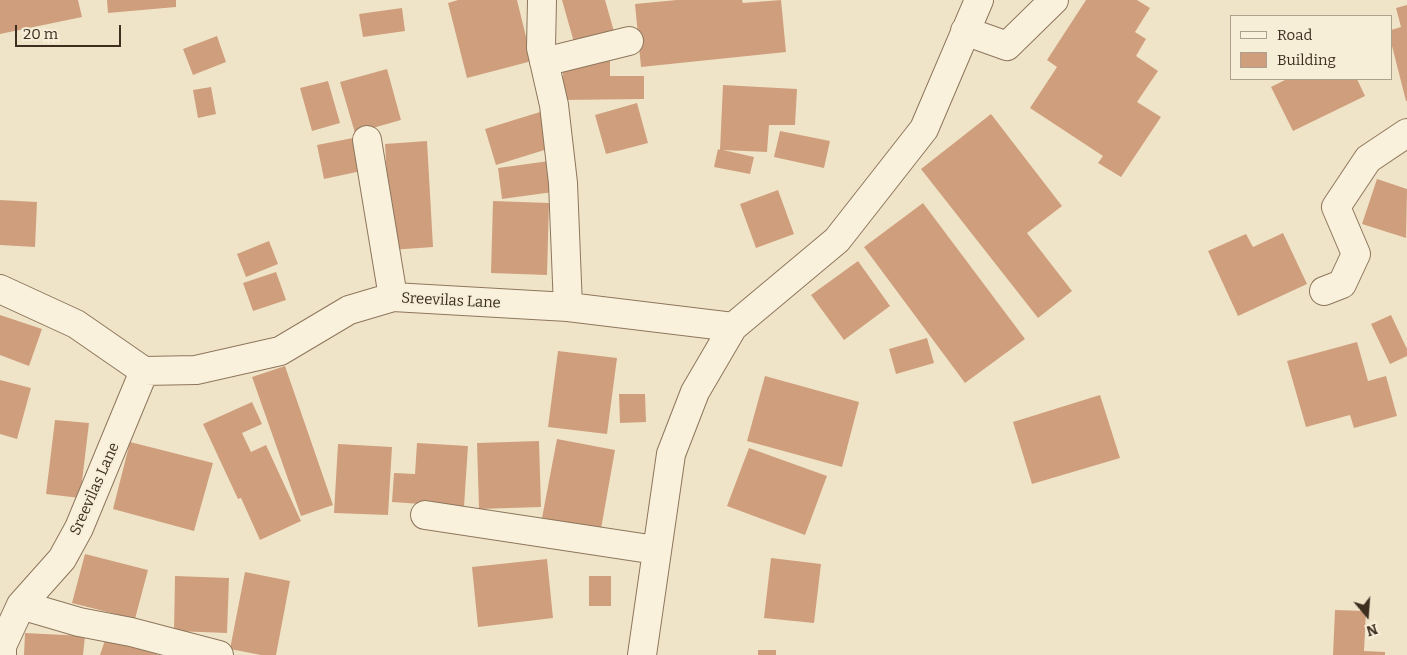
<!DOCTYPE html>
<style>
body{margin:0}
#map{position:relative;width:1407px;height:655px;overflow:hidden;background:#f0e4c8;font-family:Bitter,serif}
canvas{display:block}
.legend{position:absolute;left:1230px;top:15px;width:162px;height:65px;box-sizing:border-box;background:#f7eed8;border:1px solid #ada18e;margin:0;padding:6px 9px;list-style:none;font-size:15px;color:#3d2e20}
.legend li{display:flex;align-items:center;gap:10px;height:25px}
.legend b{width:25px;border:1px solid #ada18e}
.north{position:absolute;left:1342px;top:590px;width:50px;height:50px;-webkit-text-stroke:4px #f7eed8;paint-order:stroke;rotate:162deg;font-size:14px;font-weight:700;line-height:20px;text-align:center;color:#3d2e20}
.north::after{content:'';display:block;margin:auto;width:18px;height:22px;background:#3d2e20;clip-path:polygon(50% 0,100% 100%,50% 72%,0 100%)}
.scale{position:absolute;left:15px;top:25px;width:106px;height:22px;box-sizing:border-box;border:2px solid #3d2e20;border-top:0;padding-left:6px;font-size:15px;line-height:18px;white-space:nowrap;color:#3d2e20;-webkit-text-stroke:4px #f7eed8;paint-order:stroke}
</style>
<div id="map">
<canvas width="1407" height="655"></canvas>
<ul class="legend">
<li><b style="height:6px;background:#faf1dc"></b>Road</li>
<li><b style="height:14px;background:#cf9f7d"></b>Building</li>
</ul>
<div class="north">N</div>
<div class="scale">20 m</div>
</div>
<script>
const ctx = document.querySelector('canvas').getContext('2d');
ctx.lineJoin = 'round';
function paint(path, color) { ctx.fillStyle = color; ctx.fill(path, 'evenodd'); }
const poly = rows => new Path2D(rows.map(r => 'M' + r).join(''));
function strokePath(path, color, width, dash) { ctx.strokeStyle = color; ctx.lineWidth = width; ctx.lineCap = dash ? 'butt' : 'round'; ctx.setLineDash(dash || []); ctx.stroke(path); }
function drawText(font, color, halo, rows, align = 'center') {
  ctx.font = font + ' Bitter,serif'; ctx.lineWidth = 4; ctx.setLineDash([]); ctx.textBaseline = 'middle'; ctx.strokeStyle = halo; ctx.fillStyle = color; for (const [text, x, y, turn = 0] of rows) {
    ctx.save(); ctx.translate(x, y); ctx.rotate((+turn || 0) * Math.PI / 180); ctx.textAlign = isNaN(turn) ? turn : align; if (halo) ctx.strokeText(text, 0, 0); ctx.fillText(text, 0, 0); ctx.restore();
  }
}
paint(poly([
 [0,0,78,0,82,17,0,34],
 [107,0,176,0,176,7,108,13],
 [458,0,517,0,532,61,467,78,448,3],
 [562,0,605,0,617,42,577,53],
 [677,0,742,0,743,3,781,0,786,52,641,67,635,4],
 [1086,0,1137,0,1150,8,1135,32,1146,39,1136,56,1158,71,1137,102,1161,117,1121,177,1098,163,1103,156,1030,108,1057,67,1047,60],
 [1407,5,1407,101,1406,101,1391,42,1391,30,1401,27,1396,8],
 [402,8,405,31,363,37,359,14],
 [217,36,226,62,193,75,183,49],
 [610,54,610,76,644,76,644,99,563,100,563,65],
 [387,69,401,120,355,133,340,82],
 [1287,79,1357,79,1365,96,1293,131,1271,87],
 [328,81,340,123,312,131,300,88],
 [723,85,797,89,795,125,769,125,767,152,723,150,754,157,750,174,714,167,718,149,720,150],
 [211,87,216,114,198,118,193,90],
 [637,103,648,143,606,154,595,115],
 [540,112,551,148,496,165,485,129],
 [991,114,1062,206,1027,233,1072,291,1038,318,921,169],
 [780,131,830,141,824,168,774,157],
 [353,138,361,171,324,179,317,145],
 [427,141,433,247,391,250,385,144],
 [549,161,553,192,502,199,498,168],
 [1377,179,1407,189,1406,238,1362,224],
 [778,190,794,234,756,248,740,204],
 [0,200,37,202,35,247,0,245],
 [493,201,549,203,547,275,491,273],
 [923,203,1025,339,965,383,864,247],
 [1283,233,1307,284,1238,316,1208,251,1246,234,1253,247],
 [269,241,278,264,246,277,237,254],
 [858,261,890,306,844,340,811,295],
 [276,272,286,300,253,311,243,283],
 [0,315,42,329,29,366,0,355],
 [1391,315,1407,349,1407,356,1390,364,1371,324],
 [927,338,934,363,896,374,889,349],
 [1357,342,1368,381,1386,376,1397,416,1354,428,1350,415,1306,427,1287,361],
 [558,351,617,358,607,434,548,427],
 [285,366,333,505,301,516,252,377],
 [765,376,859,402,842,467,747,441],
 [0,380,31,388,17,439,0,434],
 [619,394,645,394,646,422,620,423],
 [1100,395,1120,458,1032,484,1013,422],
 [252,402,262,424,242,433,251,452,266,445,301,521,260,540,241,498,238,499,203,424],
 [55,420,89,423,80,498,46,494],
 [557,439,615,450,601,529,542,518],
 [539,441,541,507,479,509,477,443],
 [130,442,213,463,194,531,113,509],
 [417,443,468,446,464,507,392,502,394,473,415,474],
 [338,444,392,447,388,515,334,513],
 [749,448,827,476,805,535,727,506],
 [85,554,148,570,135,619,72,603],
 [771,558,821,564,814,623,764,618],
 [547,559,553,618,478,627,472,567],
 [245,572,290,581,276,655,261,655,230,649],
 [175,576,229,578,227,633,174,631],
 [589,576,611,576,611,606,589,606],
 [1335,610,1366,611,1364,651,1385,652,1385,655,1333,655],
 [25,633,85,636,83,655,24,655],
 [105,640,157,654,157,655,100,655],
 [758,650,776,650,776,655,758,655]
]), '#cf9f7d');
const minor = poly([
 [542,0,541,48,554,105,563,183,568,307],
 [965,31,1007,46,1054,0],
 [544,62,629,41],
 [367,140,393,297],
 [0,289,76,324,144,371],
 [1324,291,1342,284,1356,254,1336,207,1368,159,1407,133],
 [425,515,656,550],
 [21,605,79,622,131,632,219,655],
 [2,655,2,646,21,605,62,559,79,528,144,371,196,370,280,351,349,310,393,297,568,307,733,327],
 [642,655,671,454,695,392,733,327,837,240,924,129,979,0]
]);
strokePath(minor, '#8d765c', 30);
strokePath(minor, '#faf1dc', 28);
drawText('15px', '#3d2e20', '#f7eed8', [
 ["Sreevilas Lane",451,301,3],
 ["Sreevilas Lane",95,489,-66]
]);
</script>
